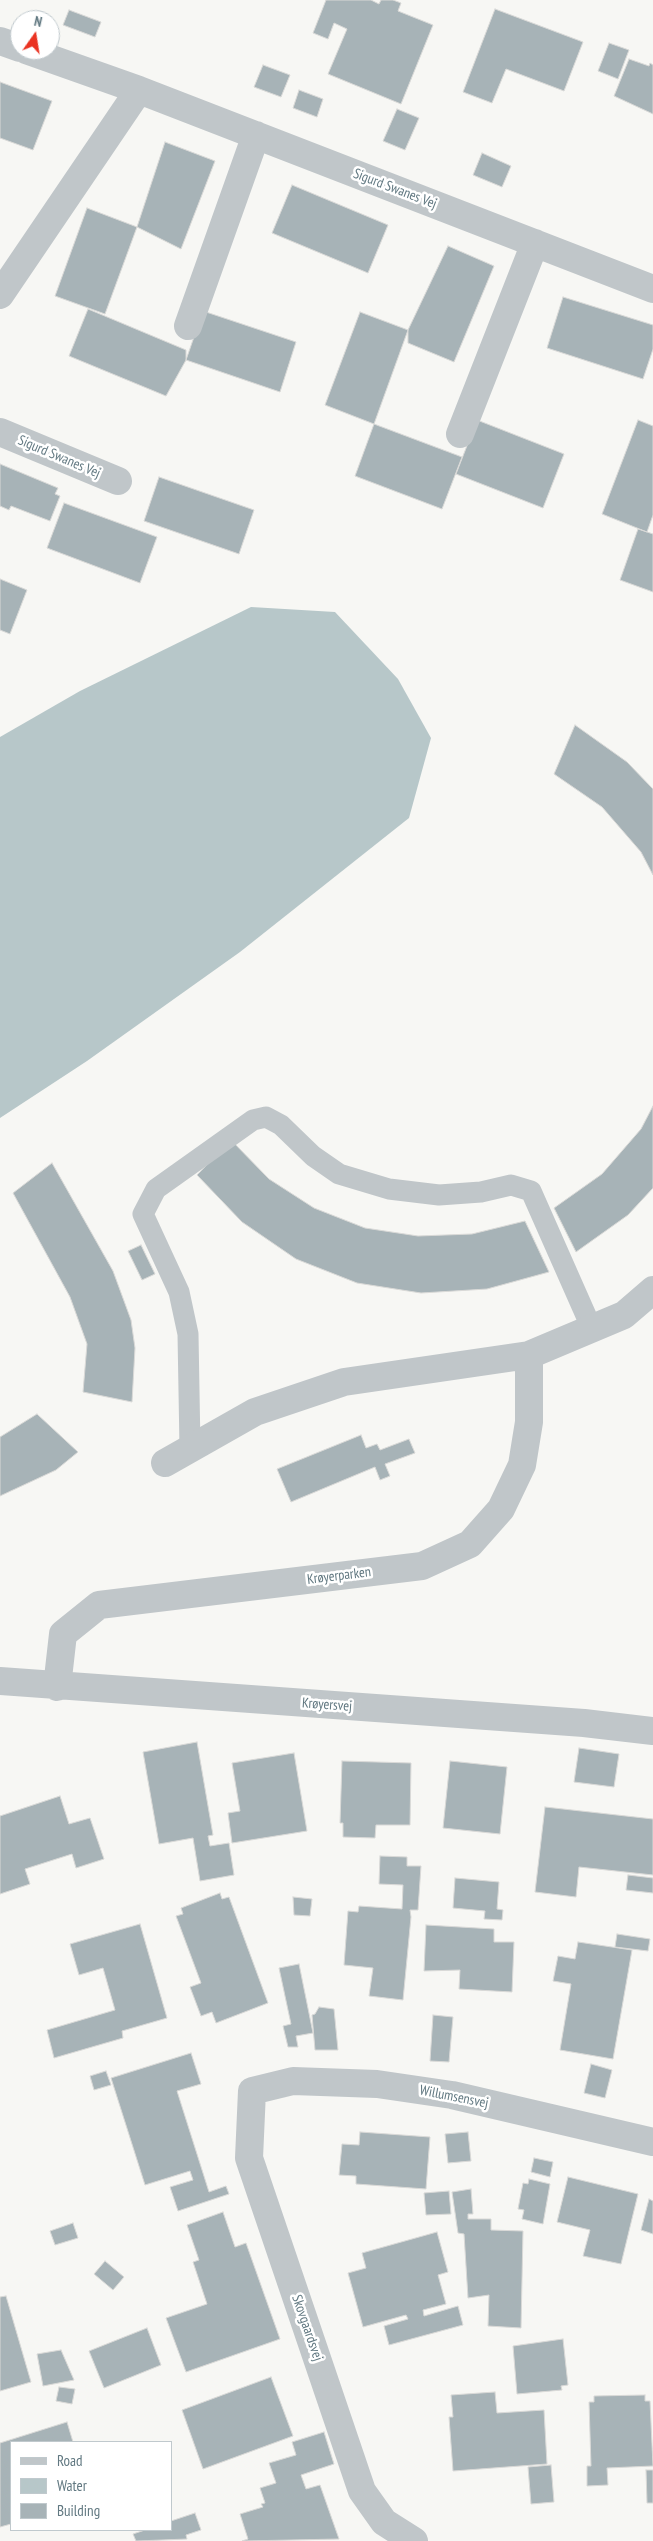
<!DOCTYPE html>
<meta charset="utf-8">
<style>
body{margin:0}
#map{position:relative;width:653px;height:2541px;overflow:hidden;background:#f7f7f4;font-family:"PT Sans Narrow",sans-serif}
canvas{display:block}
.legend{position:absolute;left:10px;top:2441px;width:162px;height:90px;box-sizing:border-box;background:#fff;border:1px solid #c0c9cd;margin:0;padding:6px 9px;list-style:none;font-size:15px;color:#617881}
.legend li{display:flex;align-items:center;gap:10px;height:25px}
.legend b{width:25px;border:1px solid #c0c9cd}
.north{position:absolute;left:10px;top:10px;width:50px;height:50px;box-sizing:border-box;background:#fff;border:1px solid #c0c9cd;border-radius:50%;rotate:13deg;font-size:14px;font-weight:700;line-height:20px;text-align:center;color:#617881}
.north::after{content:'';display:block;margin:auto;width:18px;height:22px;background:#ea3322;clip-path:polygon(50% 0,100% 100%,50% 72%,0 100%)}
</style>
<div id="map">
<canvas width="653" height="2541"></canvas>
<ul class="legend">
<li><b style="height:6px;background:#c0c6c9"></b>Road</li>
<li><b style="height:14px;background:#b7c7c9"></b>Water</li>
<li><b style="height:14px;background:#a7b3b7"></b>Building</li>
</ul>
<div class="north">N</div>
</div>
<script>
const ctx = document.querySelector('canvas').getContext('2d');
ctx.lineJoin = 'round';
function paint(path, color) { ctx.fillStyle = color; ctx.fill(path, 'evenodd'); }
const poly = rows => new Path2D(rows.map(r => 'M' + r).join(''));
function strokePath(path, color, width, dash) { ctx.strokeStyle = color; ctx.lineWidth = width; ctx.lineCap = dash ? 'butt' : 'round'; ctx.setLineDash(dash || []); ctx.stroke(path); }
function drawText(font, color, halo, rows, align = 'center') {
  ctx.font = font + ' "PT Sans Narrow",sans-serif'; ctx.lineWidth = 5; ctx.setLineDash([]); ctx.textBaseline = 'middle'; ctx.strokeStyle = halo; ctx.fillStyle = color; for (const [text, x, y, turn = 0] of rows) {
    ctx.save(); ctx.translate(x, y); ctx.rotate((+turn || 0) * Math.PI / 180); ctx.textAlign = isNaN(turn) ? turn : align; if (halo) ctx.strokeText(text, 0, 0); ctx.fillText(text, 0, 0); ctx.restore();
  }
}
paint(poly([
 [251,607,335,612,398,679,431,738,409,818,240,952,87,1061,0,1118,0,737,80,691]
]), '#b7c7c9');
const building = poly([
 [326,0,371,0,379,4,381,0,393,0,401,3,398,11,433,25,401,104,328,74,347,29,334,23,328,39,313,33,326,0],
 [495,9,583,42,564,91,506,69,492,103,463,92,495,9],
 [69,10,101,22,95,37,63,25,69,10],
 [609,43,629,50,618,79,598,71,609,43],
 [629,59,649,66,650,63,653,65,653,114,614,96,629,59],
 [263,65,290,75,281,97,254,87,263,65],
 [0,82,52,101,33,150,0,138,0,82],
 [299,90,323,99,317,117,293,108,299,90],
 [397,109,419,118,405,150,383,141,397,109],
 [165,142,215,161,181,249,137,227,165,142],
 [482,153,511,166,502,187,473,175,482,153],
 [292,185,388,225,368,273,272,233,292,185],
 [87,208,137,227,105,314,55,296,87,208],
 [448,246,494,266,454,362,408,343,408,330,448,246],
 [563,297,653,325,653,349,643,379,547,348,563,297],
 [88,309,186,350,186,360,166,396,69,356,88,309],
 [203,311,296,342,280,392,186,360,203,311],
 [360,312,408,330,374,424,325,405,360,312],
 [477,420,564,454,543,508,456,474,477,420],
 [638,420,653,426,653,515,647,532,602,514,638,420],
 [374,424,462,457,442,509,355,476,374,424],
 [0,464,58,488,55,494,60,496,50,521,11,506,9,510,0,506,0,464],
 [159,477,254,510,239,554,144,521,159,477],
 [64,503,157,537,140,583,47,548,64,503],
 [638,529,653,534,653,592,620,580,638,529],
 [0,579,27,590,10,634,0,630,0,579],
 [575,725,627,762,653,789,653,875,641,852,602,807,554,774,575,725],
 [653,1106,653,1188,628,1215,576,1252,554,1208,602,1174,641,1129,653,1106],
 [231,1140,269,1179,314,1208,365,1228,418,1236,472,1234,525,1221,549,1272,487,1289,421,1293,357,1283,296,1259,242,1222,197,1175,231,1140],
 [52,1163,113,1271,131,1320,135,1348,132,1402,83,1392,87,1344,70,1297,13,1193,52,1163],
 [141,1245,155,1274,142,1280,128,1251,141,1245],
 [37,1414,78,1452,56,1470,0,1496,0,1437,37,1414],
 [361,1435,366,1448,377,1444,380,1450,409,1439,415,1453,385,1464,390,1476,380,1480,375,1467,291,1502,277,1469,361,1435],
 [197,1742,213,1835,208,1836,210,1846,229,1843,234,1875,200,1881,193,1838,159,1844,143,1752,197,1742],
 [579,1748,619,1754,614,1787,574,1782,579,1748],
 [294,1753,307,1831,232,1843,228,1813,240,1811,232,1763,294,1753],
 [342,1761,411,1763,410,1825,376,1825,375,1838,343,1837,343,1823,340,1823,342,1761],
 [450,1761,507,1767,500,1834,443,1828,450,1761],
 [60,1796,69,1824,90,1818,104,1859,76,1868,72,1854,25,1869,30,1884,0,1894,0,1816,60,1796],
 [545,1807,653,1819,653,1875,579,1867,576,1897,535,1892,545,1807],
 [380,1856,407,1857,407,1866,421,1866,418,1910,410,1910,411,1917,403,2000,369,1996,373,1968,344,1965,348,1911,358,1912,359,1906,402,1909,403,1885,379,1884,380,1856],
 [628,1875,653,1878,653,1893,626,1890,628,1875],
 [455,1878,499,1882,497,1909,503,1910,502,1920,484,1919,485,1911,453,1908,455,1878],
 [220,1893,222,1899,229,1897,268,2003,216,2023,212,2012,201,2016,190,1987,201,1983,176,1916,183,1914,181,1908,220,1893],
 [293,1897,312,1899,310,1916,294,1915,293,1897],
 [140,1924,167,2018,122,2031,123,2038,54,2058,47,2030,115,2010,103,1968,79,1975,70,1944,140,1924],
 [426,1925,494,1929,494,1942,514,1942,512,1992,459,1989,460,1970,424,1971,426,1925],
 [617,1934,650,1939,648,1951,615,1947,617,1934],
 [578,1942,632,1950,613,2059,560,2050,571,1984,553,1981,558,1956,575,1959,578,1942],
 [299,1964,313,2033,296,2036,298,2047,288,2047,283,2026,291,2024,279,1968,299,1964],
 [319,2007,334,2009,338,2050,315,2050,312,2015,315,2014,319,2007],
 [433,2015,453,2017,449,2062,430,2061,433,2015],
 [191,2053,201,2084,177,2091,209,2192,226,2186,229,2194,178,2211,170,2187,193,2180,190,2171,145,2185,111,2078,191,2053],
 [591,2064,612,2070,605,2098,584,2093,591,2064],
 [106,2071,111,2085,94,2090,90,2076,106,2071],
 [360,2132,430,2137,426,2189,356,2184,356,2176,339,2175,342,2144,359,2145,360,2132],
 [468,2132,471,2161,448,2163,445,2134,468,2132],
 [534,2158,553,2162,550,2177,531,2172,534,2158],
 [568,2177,638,2194,621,2264,583,2256,590,2230,557,2222,568,2177],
 [529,2179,550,2184,543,2224,522,2219,524,2210,518,2209,523,2183,528,2184,529,2179],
 [471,2189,473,2214,468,2214,468,2219,491,2219,491,2230,523,2231,521,2328,488,2326,489,2295,468,2298,464,2234,458,2233,452,2192,471,2189],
 [449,2191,451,2214,426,2215,424,2193,449,2191],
 [649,2199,653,2201,653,2234,641,2230,649,2199],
 [223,2212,235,2247,246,2243,280,2339,186,2372,166,2318,207,2304,193,2262,199,2260,187,2225,223,2212],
 [73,2223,78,2238,55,2245,50,2231,73,2223],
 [437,2232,448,2272,438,2275,446,2304,423,2310,424,2316,458,2306,463,2325,389,2345,384,2326,408,2319,406,2315,363,2327,348,2273,366,2268,362,2253,437,2232],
 [105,2261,124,2277,113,2290,94,2274,105,2261],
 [6,2296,31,2382,0,2391,0,2297,6,2296],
 [147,2328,161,2365,104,2388,89,2351,147,2328],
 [563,2339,568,2385,561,2386,562,2390,517,2394,513,2346,563,2339],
 [61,2350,74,2380,43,2386,37,2354,61,2350],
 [271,2377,293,2436,203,2469,182,2410,271,2377],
 [59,2387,75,2389,72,2404,56,2401,59,2387],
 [495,2392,497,2413,544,2410,547,2464,453,2471,449,2417,453,2417,451,2395,495,2392],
 [645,2395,645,2401,650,2401,653,2466,607,2468,608,2485,587,2486,587,2466,591,2466,589,2402,594,2402,594,2396,645,2395],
 [67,2422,73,2442,11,2442,11,2524,0,2527,0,2443,67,2422],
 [324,2432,334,2464,301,2475,306,2489,320,2485,339,2539,242,2541,248,2539,240,2514,263,2507,261,2504,265,2503,260,2488,276,2483,269,2463,296,2455,292,2442,324,2432],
 [551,2465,554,2502,531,2504,528,2467,551,2465],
 [646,2470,653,2470,653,2503,647,2503,646,2470],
 [195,2513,201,2530,186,2535,187,2539,136,2541,133,2534,145,2530,171,2530,171,2521,195,2513]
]);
paint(building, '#a7b3b7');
strokePath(building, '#d9d9d7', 1);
strokePath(poly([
 [190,1448,188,1334,179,1292,143,1214,156,1189,253,1120,266,1117,281,1125,313,1156,339,1174,389,1189,439,1195,481,1192,511,1185,531,1191,592,1329]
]), '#c0c6c9', 21);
strokePath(poly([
 [0,41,20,48],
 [26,50,139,90],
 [0,295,139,90,653,289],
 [188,326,256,135],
 [0,432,118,481],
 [460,434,535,243],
 [165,1463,255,1412,344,1382,529,1355,624,1315,653,1290],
 [0,1681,584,1723,653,1731],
 [57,1687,63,1634,99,1605,422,1566,470,1544,501,1509,522,1465,529,1422,529,1355],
 [414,2541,384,2522,362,2491,249,2158,252,2091,293,2081,377,2084,452,2095,653,2142]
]), '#c0c6c9', 28);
drawText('14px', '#617881', '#fff', [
 ["Sigurd Swanes Vej",395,189,21],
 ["Sigurd Swanes Vej",59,457,23],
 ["Krøyerparken",339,1576,-7],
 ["Krøyersvej",327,1705,4],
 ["Willumsensvej",454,2097,11],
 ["Skovgaardsvej",307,2328,71]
]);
</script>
